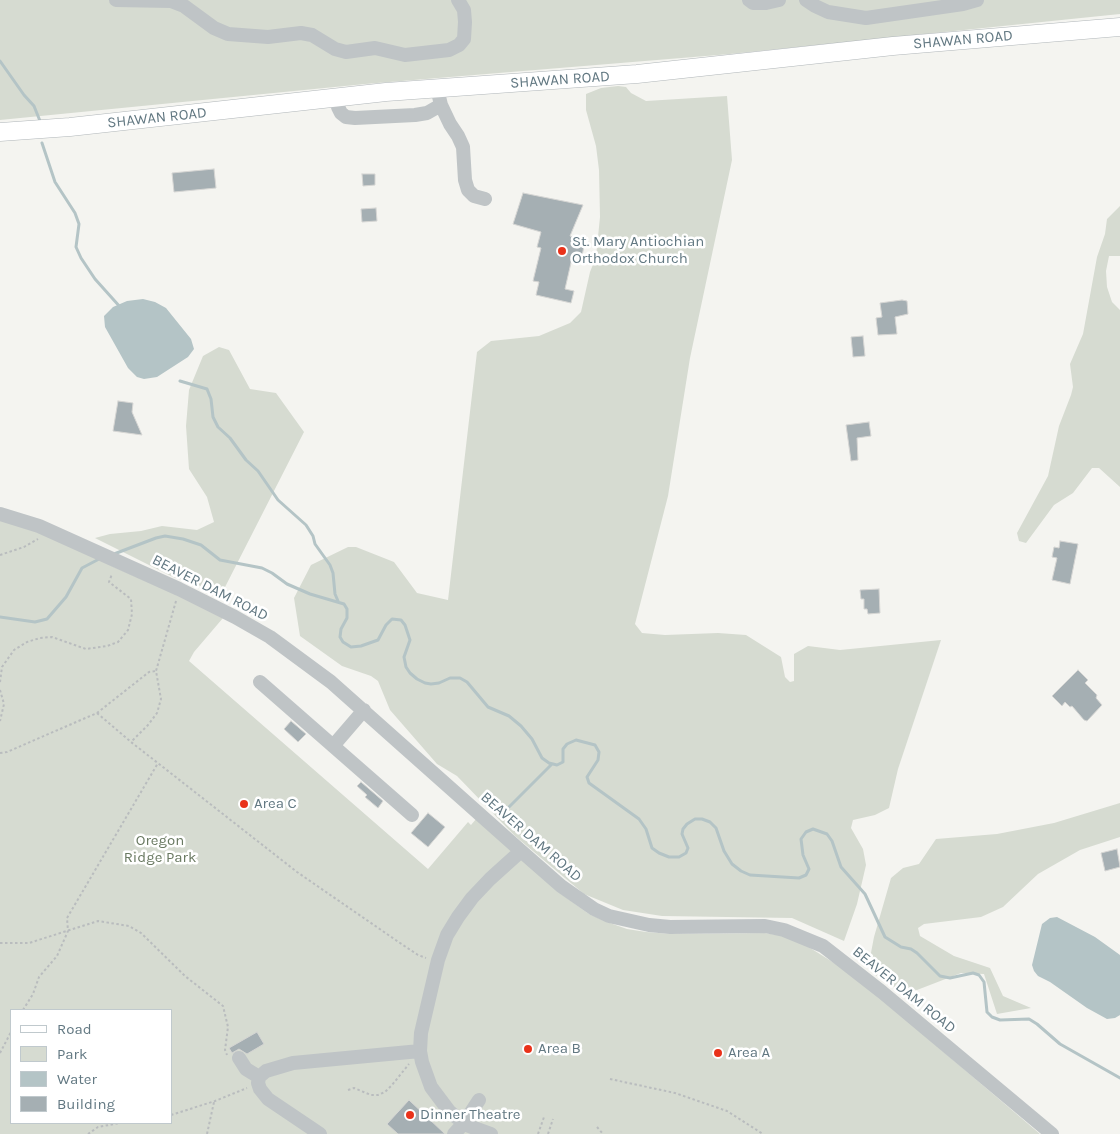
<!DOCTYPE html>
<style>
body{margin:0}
#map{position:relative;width:1120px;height:1134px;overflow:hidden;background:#f4f4f0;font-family:Karla,sans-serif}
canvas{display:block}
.legend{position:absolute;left:10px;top:1009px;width:162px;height:115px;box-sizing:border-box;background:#fff;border:1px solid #c0c9cd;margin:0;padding:6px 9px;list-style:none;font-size:15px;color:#627882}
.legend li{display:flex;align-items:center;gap:10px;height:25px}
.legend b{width:25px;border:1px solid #c0c9cd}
</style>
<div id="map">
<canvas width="1120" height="1134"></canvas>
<ul class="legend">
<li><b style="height:6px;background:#fff"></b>Road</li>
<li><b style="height:14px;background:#d6dbd1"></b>Park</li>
<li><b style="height:14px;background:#b4c4c6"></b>Water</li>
<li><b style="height:14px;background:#a5afb3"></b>Building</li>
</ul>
</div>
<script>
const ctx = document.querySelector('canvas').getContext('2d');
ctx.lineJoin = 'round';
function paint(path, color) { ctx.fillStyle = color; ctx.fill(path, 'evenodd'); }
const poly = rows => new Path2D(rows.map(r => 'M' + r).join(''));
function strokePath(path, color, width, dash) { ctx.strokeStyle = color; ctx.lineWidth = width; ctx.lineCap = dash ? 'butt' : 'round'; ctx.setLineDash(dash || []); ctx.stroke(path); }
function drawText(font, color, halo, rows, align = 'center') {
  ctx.font = font + ' Karla,sans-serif'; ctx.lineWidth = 5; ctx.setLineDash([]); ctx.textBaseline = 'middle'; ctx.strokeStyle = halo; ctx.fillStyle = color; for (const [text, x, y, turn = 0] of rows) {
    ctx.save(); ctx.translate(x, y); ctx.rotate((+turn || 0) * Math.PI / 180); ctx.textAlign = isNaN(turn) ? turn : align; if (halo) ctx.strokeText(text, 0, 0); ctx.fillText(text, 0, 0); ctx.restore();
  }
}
paint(poly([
 [0,0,1120,0,1120,14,730,54,365,84,0,120],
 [618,86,626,87,631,93,646,101,727,96,732,160,690,358,668,496,635,624,642,633,665,635,718,633,746,635,781,657,785,677,790,682,794,681,794,654,808,646,840,650,941,640,898,769,889,808,875,815,853,820,851,828,863,849,866,865,857,904,844,941,792,918,662,916,623,910,584,894,515,836,457,776,437,764,390,710,378,681,371,676,342,666,300,636,294,598,311,565,348,547,356,547,394,562,417,593,448,600,477,352,491,341,539,336,570,323,581,312,590,272,596,257,600,217,599,170,596,146,586,110,586,94,601,88],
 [1120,206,1120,256,1109,256,1106,271,1107,287,1112,302,1120,310,1120,487,1099,468,1092,468,1073,493,1054,505,1026,543,1019,541,1017,533,1048,476,1059,426,1071,395,1073,387,1070,364,1083,334,1097,257,1105,234,1107,219],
 [219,347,229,350,250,389,276,393,304,432,222,593,173,577,95,538,110,534,141,531,162,526,197,530,214,522,207,497,189,469,186,426,189,390,203,356],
 [0,520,36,530,114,567,177,595,223,618,194,652,189,661,428,869,468,822,471,825,476,819,557,891,589,914,607,922,627,929,646,932,671,934,765,933,783,936,799,941,839,966,878,996,1040,1134,0,1134],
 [11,1010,171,1010,171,1123,11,1123],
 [1120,803,1120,837,1080,850,1038,874,1003,907,981,917,924,924,918,928,920,936,954,956,990,968,1003,996,1031,1008,997,1014,984,974,961,973,917,990,892,987,873,973,870,958,874,937,891,878,903,868,919,864,936,839,997,834,1054,823]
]), '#d6dbd1');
paint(poly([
 [143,299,155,302,166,308,191,339,194,349,188,357,157,377,144,379,137,377,128,368,105,327,104,316,113,307,127,301],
 [1057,917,1095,937,1120,955,1120,1015,1115,1018,1107,1019,1087,1008,1050,982,1038,976,1034,971,1032,965,1042,924,1050,918]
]), '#b4c4c6');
strokePath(poly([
 [0,61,24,95,34,106,40,121],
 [42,143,55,182,75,213,79,224,76,247,81,258,95,279,121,308],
 [180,381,207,389,211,399,213,417,218,427,230,438,246,460,258,471,278,500,306,525,313,536,315,544,330,565,333,573,335,594,338,601],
 [114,554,156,538,165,536,183,539,201,545,220,560,262,568,272,573,287,584,310,594,344,604,347,609,347,618,341,629,340,637,343,642,351,647,361,646,378,640,386,625,392,619,401,620,405,625,410,640,404,657,406,667,410,673,417,679,425,683,431,684,439,683,450,678,460,678,467,682,488,707,509,716,521,726,532,739,542,758,549,763,557,765,563,762,563,749,567,744,576,740,595,745,599,752,598,760,587,777,589,783,639,819,646,829,652,848,659,853,669,857,679,857,686,853,688,848,682,834,683,829,687,824,695,819,702,819,710,822,716,828,724,851,732,864,741,871,750,875,799,878,806,875,809,869,803,855,801,839,806,832,813,829,827,834,832,841,841,867,865,894,885,937,901,947,911,949,917,953,940,976,950,978,973,973,979,975,984,982,987,1012,992,1017,1000,1020,1029,1019,1037,1024,1060,1044,1120,1078],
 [0,617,35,622,47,619,66,597,82,568,101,558],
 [500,816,552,764]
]), '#b4c4c6', 3);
const building = poly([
 [214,169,216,188,174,192,172,173,214,169],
 [362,174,375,174,375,185,363,186,362,174],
 [523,193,583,205,570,236,585,241,582,256,573,254,565,289,574,291,571,303,536,295,539,282,533,281,541,248,537,247,541,232,513,224,523,193],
 [376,208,377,221,362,222,361,209,376,208],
 [902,300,907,301,908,314,895,317,897,334,878,335,876,318,882,317,880,303,902,300],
 [863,336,865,356,853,357,851,337,863,336],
 [118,401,133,403,132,412,142,435,113,431,118,401],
 [869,422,871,436,857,438,858,460,851,461,846,425,869,422],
 [1060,541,1078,544,1070,584,1052,580,1057,558,1052,557,1054,547,1059,548,1060,541],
 [879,589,880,613,868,614,867,609,864,609,864,599,861,599,860,590,879,589],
 [1078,670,1088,680,1085,683,1097,695,1096,698,1102,705,1087,721,1084,720,1072,706,1070,707,1065,702,1062,706,1052,696,1078,670],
 [291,721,306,734,298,742,284,729,291,721],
 [361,782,383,801,378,808,365,797,367,795,357,786,361,782],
 [428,813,445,827,428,847,411,833,428,813],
 [1117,849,1120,867,1105,871,1101,853,1117,849],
 [257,1032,264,1044,247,1054,239,1049,232,1053,229,1048,257,1032],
 [409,1100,445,1134,398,1134,387,1124,409,1100]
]);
paint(building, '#a5afb3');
strokePath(building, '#d5d5d3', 1);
const major = poly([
 [0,132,70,127,386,92,637,74,893,46,1120,27]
]);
strokePath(major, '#b0b6b9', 19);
strokePath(poly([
 [0,555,24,547,38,539],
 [176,601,156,671,161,699,157,713,148,725,131,742,297,872,400,943,418,955,426,958],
 [0,682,2,667,14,650,27,642,40,638,52,637,86,649,107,646,118,642,128,630,132,614,131,599,109,582,112,574],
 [0,690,4,704,0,721],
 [97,713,131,742],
 [0,753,7,752,97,713,149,672,156,671],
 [0,943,29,943,98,921,129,926,141,933,185,976,223,1006,228,1027,225,1050,227,1055],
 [23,1010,33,994,39,977,57,956,68,931,67,918,158,763],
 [0,1053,11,1032],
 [610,1079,675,1093,727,1111,763,1134],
 [348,1090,354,1088,371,1095,378,1095,385,1092,392,1085,409,1064],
 [171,1115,215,1101,247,1088],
 [597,1127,603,1134],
 [88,1134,98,1127,120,1123],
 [207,1134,214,1102],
 [538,1134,544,1117],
 [548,1134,553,1119]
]), '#b9bcbe', 2, [2.5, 2.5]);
strokePath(poly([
 [116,0,171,1,184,6,214,28,228,34,268,37,301,33,312,35,335,49,346,52,375,48,405,55,449,50,459,45,464,39,465,22,464,10,458,0],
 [749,0,753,3,766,3,779,0],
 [806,0,815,6,828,12,866,18,963,4,977,0],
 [437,88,441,105,450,124,458,136,463,147,465,180,468,190,474,196,485,199],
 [336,98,338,107,341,113,346,117,355,118,415,115,427,113,441,105],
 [0,514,39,526,179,589,235,617,270,637,331,682,521,851,561,886,594,909,609,916,649,925,670,927,765,926,784,930,823,946,882,992,1052,1134],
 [260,682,412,815],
 [333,746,364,710],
 [239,1058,246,1069,259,1077],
 [320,1134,268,1099,260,1089,258,1083,259,1077,266,1071,293,1063,420,1051],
 [454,1134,464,1123,479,1100],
 [491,1134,469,1126,456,1117,449,1111,431,1087,422,1062,420,1051,421,1033,438,960,447,935,458,917,472,898,490,879,521,851]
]), '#bfc4c6', 14);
strokePath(major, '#fff', 18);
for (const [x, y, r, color] of [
 [562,251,5,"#e9321a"],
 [244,804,5,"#e9321a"],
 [528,1049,5,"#e9321a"],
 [718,1053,5,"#e9321a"],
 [410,1115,5,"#e9321a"]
]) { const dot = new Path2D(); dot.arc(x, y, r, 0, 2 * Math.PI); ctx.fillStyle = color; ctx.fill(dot); strokePath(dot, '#fff', 2); }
drawText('15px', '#627882', '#fff', [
 ["SHAWAN ROAD",963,40,-5],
 ["SHAWAN ROAD",560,80,-4],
 ["SHAWAN ROAD",157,118,-6],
 ["BEAVER DAM ROAD",210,588,27],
 ["BEAVER DAM ROAD",531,837,41],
 ["BEAVER DAM ROAD",904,990,39]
]);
drawText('15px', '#627882', '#fff', [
 ["St. Mary Antiochian",572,242],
 ["Orthodox Church",572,259],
 ["Area C",254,804],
 ["Area B",538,1049],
 ["Area A",728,1053],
 ["Dinner Theatre",420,1115]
], 'left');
drawText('15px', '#697961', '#fff', [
 ["Oregon",160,841],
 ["Ridge Park",160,858]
]);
</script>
